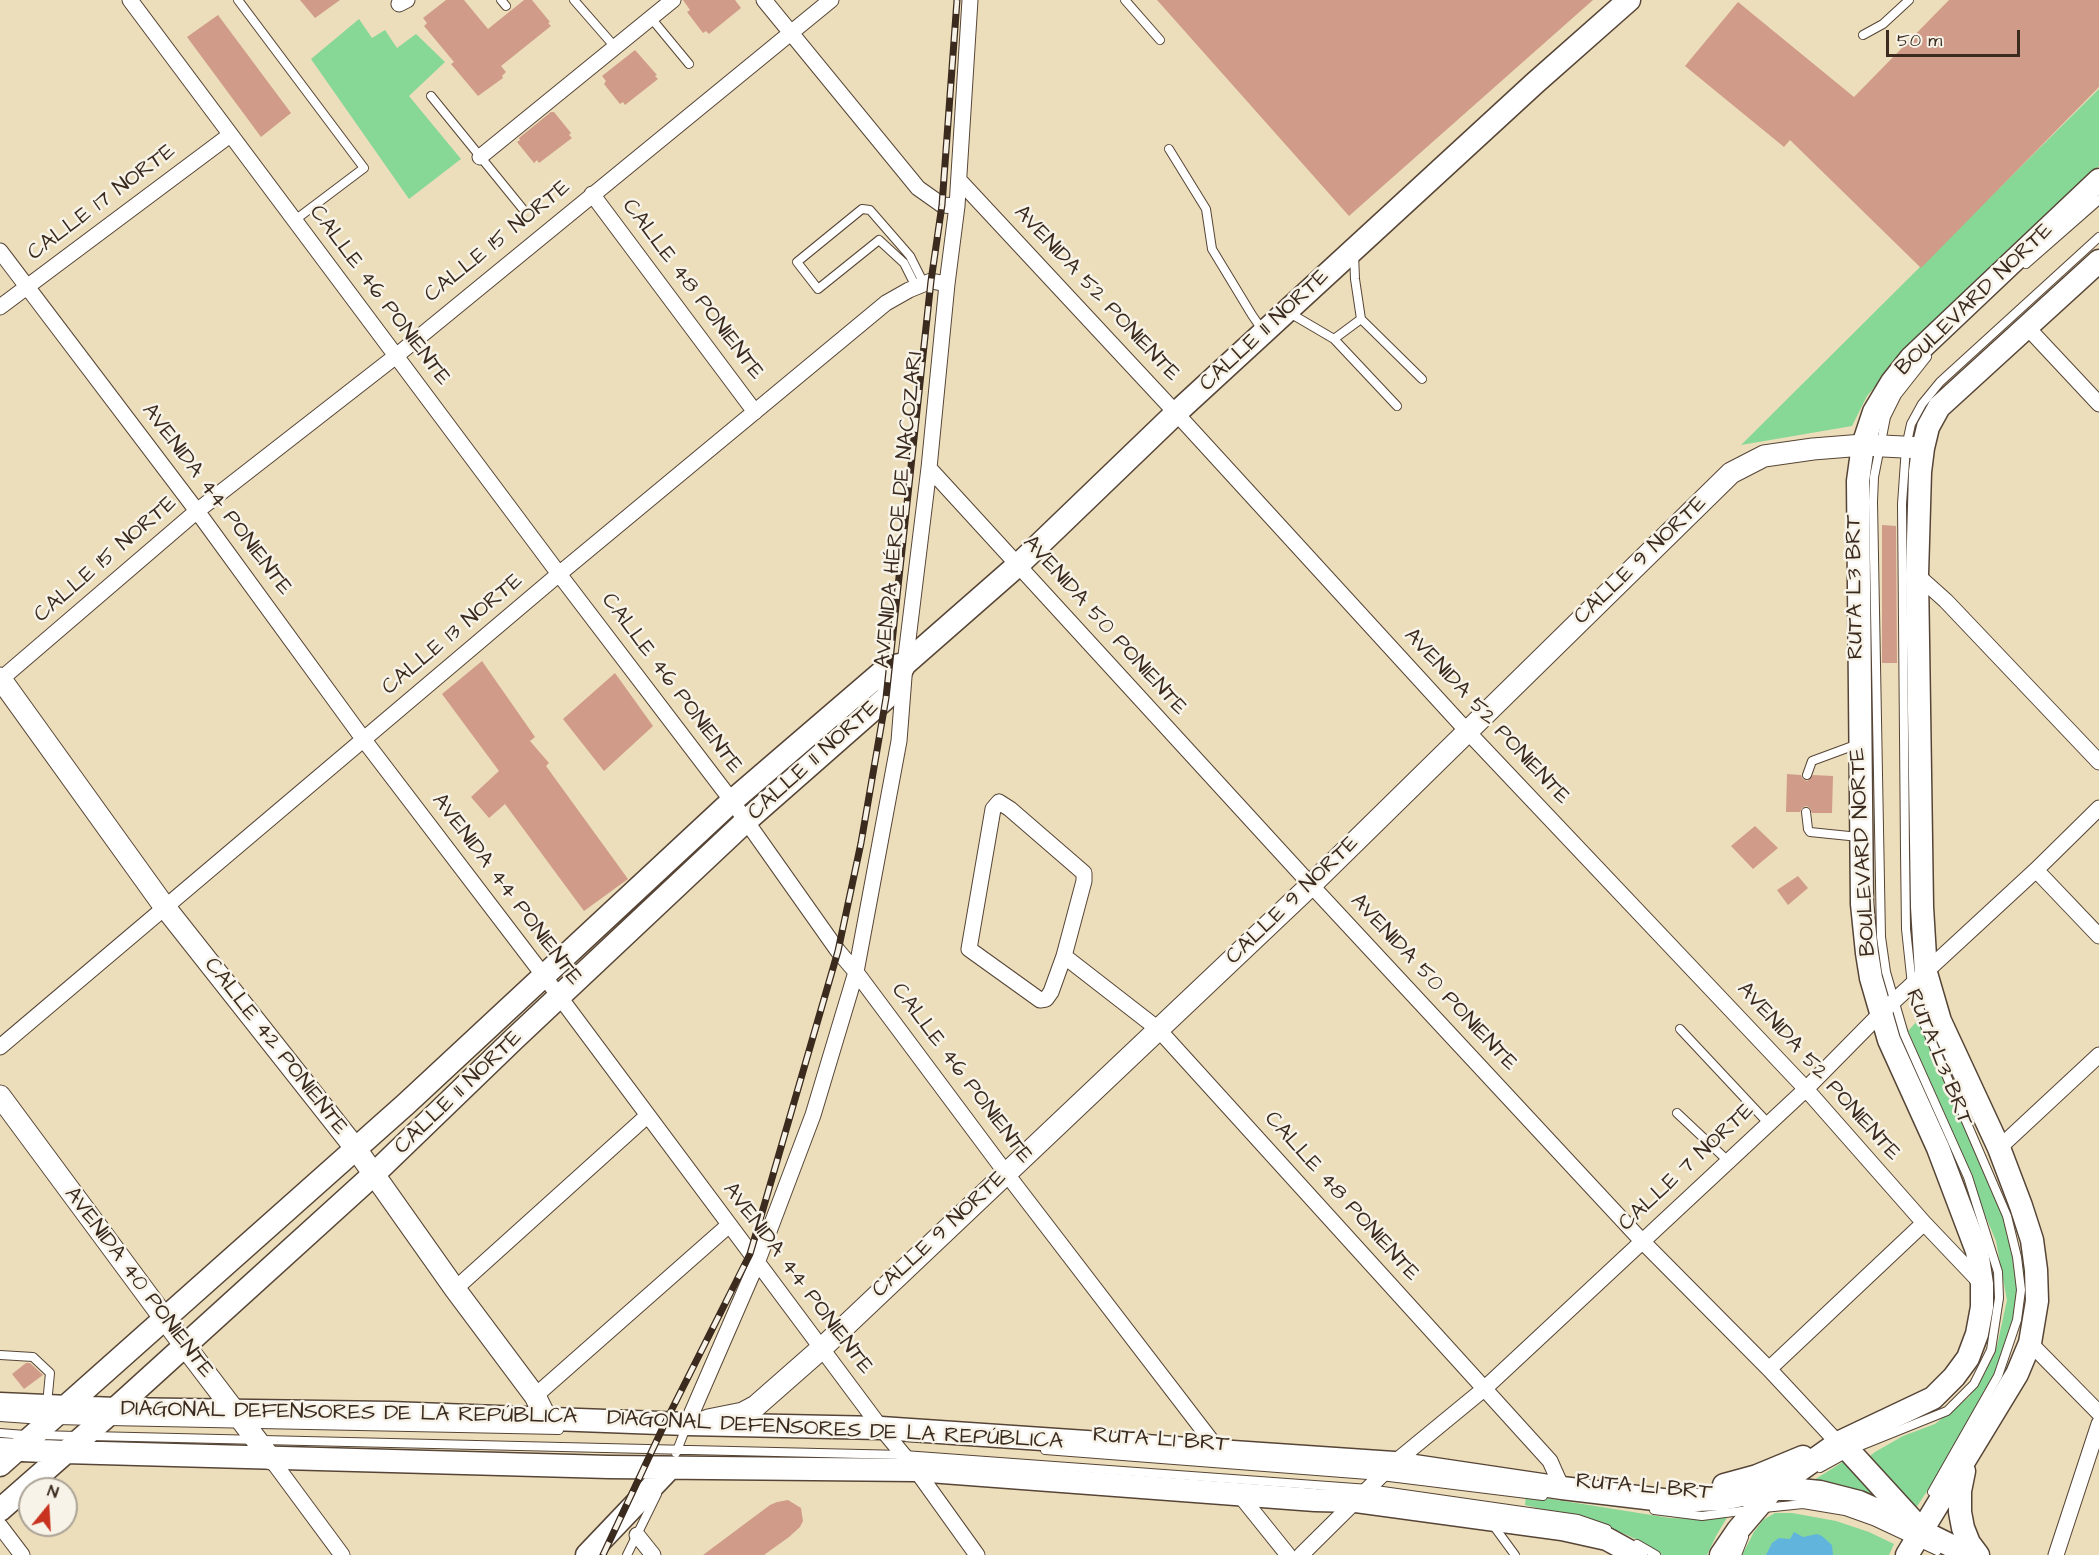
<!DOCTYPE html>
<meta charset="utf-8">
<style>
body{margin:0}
#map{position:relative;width:2099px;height:1555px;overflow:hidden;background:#ecdebb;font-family:"Architects Daughter",sans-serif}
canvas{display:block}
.north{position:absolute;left:18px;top:1477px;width:60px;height:60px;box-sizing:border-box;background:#f7f3e8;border:2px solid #aca397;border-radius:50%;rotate:18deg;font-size:16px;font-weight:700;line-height:24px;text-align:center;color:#3b2a1e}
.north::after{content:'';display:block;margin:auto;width:21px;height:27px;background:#c8321e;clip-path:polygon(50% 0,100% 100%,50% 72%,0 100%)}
.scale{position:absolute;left:1886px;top:30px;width:134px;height:27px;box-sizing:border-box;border:3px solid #3b2a1e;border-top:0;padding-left:8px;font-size:18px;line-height:21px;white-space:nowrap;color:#3b2a1e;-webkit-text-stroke:4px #f7f3e8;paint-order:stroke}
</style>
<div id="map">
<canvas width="2099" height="1555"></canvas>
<div class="north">N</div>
<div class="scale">50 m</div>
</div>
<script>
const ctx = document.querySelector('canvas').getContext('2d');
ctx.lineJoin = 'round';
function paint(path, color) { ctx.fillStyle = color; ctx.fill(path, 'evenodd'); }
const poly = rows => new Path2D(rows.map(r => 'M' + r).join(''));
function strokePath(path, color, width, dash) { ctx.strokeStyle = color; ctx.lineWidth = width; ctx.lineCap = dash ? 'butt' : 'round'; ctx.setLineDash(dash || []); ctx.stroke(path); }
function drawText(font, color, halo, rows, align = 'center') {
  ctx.font = font + ' "Architects Daughter",sans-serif'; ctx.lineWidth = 5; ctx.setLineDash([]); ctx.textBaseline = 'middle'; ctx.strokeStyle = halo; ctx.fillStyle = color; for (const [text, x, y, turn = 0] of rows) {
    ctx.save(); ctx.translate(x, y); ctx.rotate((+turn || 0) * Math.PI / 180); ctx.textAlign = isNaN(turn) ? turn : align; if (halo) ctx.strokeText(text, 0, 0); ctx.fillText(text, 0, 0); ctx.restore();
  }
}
paint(poly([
 [359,19,372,38,385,30,397,48,416,34,445,62,409,96,461,159,409,199,311,59],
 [2099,89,2099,166,1910,345,1867,396,1852,426,1741,445],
 [1919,1019,2021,1254,2026,1284,2020,1322,1996,1373,1941,1470,1912,1514,1865,1460,1875,1452,1903,1436,1935,1424,1969,1397,1985,1373,1997,1346,2007,1300,1996,1241,1908,1031],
 [1846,1460,1885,1506,1806,1485],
 [1526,1495,1670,1518,1699,1519,1728,1516,1716,1536,1707,1555,1662,1555,1638,1540,1602,1524,1525,1505],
 [1775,1513,1792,1513,1836,1521,1869,1532,1894,1544,1889,1555,1742,1555,1754,1532,1763,1520]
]), '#87d797');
paint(poly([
 [1794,1532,1803,1537,1817,1534,1822,1536,1832,1545,1833,1555,1766,1555,1772,1543,1779,1538,1790,1539]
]), '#61b5dd');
paint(poly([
 [300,0,340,0,315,18],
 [446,0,464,0,488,29,524,0,532,0,550,22,548,23,551,26,501,66,506,72,502,76,503,78,478,96,451,64,454,62,424,26,427,23,423,18],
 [683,0,735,0,741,8,709,34,706,31,703,33,687,12,690,10],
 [1157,0,1593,0,1349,216],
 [1949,0,2099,0,2099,87,1921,268,1790,140,1784,147,1685,66,1738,2,1854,97],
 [218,15,291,113,261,137,187,37],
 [635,50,657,75,655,76,658,79,625,105,623,102,620,104,604,84,606,81,602,76],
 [551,112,554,112,571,133,569,135,572,138,539,163,537,160,534,163,517,142,520,140,519,138],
 [1882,525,1896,526,1897,663,1882,663],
 [482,661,535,737,530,741,549,763,546,766,628,879,584,911,505,804,489,818,471,797,499,771,442,694],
 [615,673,653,726,604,771,563,719],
 [1787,774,1801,775,1803,779,1807,781,1813,775,1833,776,1832,813,1812,813,1810,808,1806,806,1802,808,1800,812,1786,812],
 [1755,826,1778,848,1753,869,1731,846],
 [1798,876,1808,888,1788,905,1777,890],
 [26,1363,30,1363,43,1375,24,1389,12,1374],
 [788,1500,801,1508,803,1521,800,1527,789,1537,764,1555,703,1555,770,1505,777,1502]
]), '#d09b89');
const lane = poly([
 [238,0,364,168,295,220],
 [501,0,506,6],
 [574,0,615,47],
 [1125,0,1160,40],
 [651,18,689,64],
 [1863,35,1883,24,1909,0],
 [431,96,522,208],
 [1169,149,1206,209,1212,249,1252,315,1263,331],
 [2026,264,2099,200],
 [916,287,904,263,879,240,818,289,797,262,862,209,870,210,910,256,924,284],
 [1288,312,1334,339,1361,319,1355,279,1354,254],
 [1361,319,1422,379],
 [1334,339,1397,406],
 [1807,775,1812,761,1858,744],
 [1806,812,1808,829,1810,832,1859,837],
 [1680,1029,1768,1123],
 [1677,1113,1728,1161],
 [0,1355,33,1357,50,1373,47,1404],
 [0,1417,43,1420],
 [58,1420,94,1421],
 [109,1421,559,1430],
 [0,1433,25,1435],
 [40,1435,76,1436],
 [91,1436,904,1455,1369,1489,1578,1519,1607,1529],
 [1045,1450,1381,1476,1543,1496],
 [676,1453,687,1425],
 [1820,1468,1860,1446,1947,1411,1974,1384,1991,1350,1999,1298,1998,1272,1968,1177,1904,1034,1886,972,1881,937,1873,502,1874,477,1886,417,1897,395,1927,357],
 [1932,1492,1998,1376,2017,1320,2021,1290,2017,1257,2007,1216,1925,1026,1912,985,1906,929,1905,852,1902,504,1906,447,1911,424,1922,404,1940,382,2099,237],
 [1764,1508,1803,1504,1845,1511,1873,1521,1937,1551],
 [1654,1510,1702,1516,1749,1510],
 [1493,1525,1515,1555],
 [1637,1544,1656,1555],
 [627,1555,657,1494],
 [1737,1555,1744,1537]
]);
const street = poly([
 [130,0,559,574,732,801,838,951,856,972,1006,1173,1220,1452],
 [764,0,918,188,942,205,957,206],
 [399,4,407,0],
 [480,157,673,0],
 [959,180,1176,413,1467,731,1806,1089,1924,1223,1982,1284],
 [592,194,755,412],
 [0,251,197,511,364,740,544,976,881,1428,916,1470,977,1555],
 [0,307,230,135],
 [2026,326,2099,404],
 [929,468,1311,885,1641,1240,1769,1369,1838,1443],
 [1917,575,1946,601,2099,762],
 [0,680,197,511,396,356,831,0],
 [999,802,1010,809,1084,873,1084,881,1064,956,1051,992,1046,999,1040,1000,969,949,993,809,999,802],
 [2036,870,2099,936],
 [1064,956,1158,1029,1550,1461,1562,1488],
 [0,1047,559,574,886,303,909,290,931,281,947,284],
 [1999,1148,2099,1055],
 [455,1289,647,1116],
 [2030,1343,2099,1413],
 [1769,1369,1924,1223],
 [535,1396,729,1225],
 [687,1424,757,1263,813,1115,856,972,899,741,905,664,929,468,947,284,957,206,970,0],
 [271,1459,342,1555],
 [1239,1494,1288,1555],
 [0,1526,22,1555],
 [637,1535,653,1555],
 [1301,1555,1394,1463,1484,1389,1806,1089,1880,1014,2036,870,2099,808],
 [2056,1555,2099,1424]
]);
const secondary = poly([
 [0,678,164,906,356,1149,455,1289,535,1396,546,1418],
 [0,1096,185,1346,271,1459],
 [708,1420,743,1413,756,1406,822,1348,1311,885,1731,473,1764,456,1813,449,1863,445,1923,448]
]);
const primary = poly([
 [0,1404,115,1409,390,1413,687,1424,881,1428,1394,1463,1562,1488,1671,1501,1722,1499,1773,1489,1789,1489,1820,1492,1859,1502,1897,1519,1970,1555],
 [1838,1443,1850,1452,1914,1522],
 [0,1449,65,1452,609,1467,916,1470,1315,1500,1356,1501,1562,1529,1607,1539,1636,1555],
 [0,1465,406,1104,732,801,888,667,905,664],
 [1964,1471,1960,1491,1960,1512,1963,1528,1969,1543,1978,1555],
 [1724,1485,1757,1476,1803,1457],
 [0,1510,115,1409,373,1175,514,1039,746,821,886,698,905,664,1018,565,1176,413,1535,83,1629,0],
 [587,1555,669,1469],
 [1721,1555,1738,1530,1773,1489,1838,1443,1933,1398,1954,1377,1968,1358,1977,1334,1982,1307,1982,1284,1977,1251,1938,1148,1889,1040,1871,978,1867,953,1862,904,1858,481,1863,445,1874,412,1892,382,1911,358,2099,180],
 [1907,1555,2017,1374,2030,1343,2037,1301,2036,1270,2032,1240,2021,1206,1999,1148,1940,1021,1926,973,1922,907,1917,575,1920,472,1923,448,1928,427,1939,407,2099,261]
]);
strokePath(lane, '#564536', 10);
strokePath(street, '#564536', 17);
strokePath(secondary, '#564536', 23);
strokePath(primary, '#564536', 25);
strokePath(lane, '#fff', 8);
strokePath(street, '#fff', 15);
strokePath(secondary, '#fff', 21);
strokePath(primary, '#fff', 22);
const rail = poly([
 [603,1555,665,1423,750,1254,838,951,861,843,886,698,931,281,942,205,957,0]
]);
strokePath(rail, '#3b2a1e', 7);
strokePath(rail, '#f7f3e8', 4.5, [14]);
drawText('22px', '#3b2a1e', '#f7f3e8', [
 ["CALLE 17 NORTE",102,203,-37],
 ["CALLE 15 NORTE",498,242,-39],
 ["CALLE 48 PONIENTE",692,290,53],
 ["AVENIDA 52 PONIENTE",1096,294,47],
 ["CALLE 46 PONIENTE",379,296,53],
 ["BOULEVARD NORTE",1975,300,-44],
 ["CALLE 11 NORTE",1265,331,-43],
 ["AVENIDA 44 PONIENTE",216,500,53],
 ["AVENIDA HÉROE DE NACOZARI",900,510,-84],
 ["CALLE 15 NORTE",106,560,-41],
 ["CALLE 9 NORTE",1641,561,-44],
 ["RUTA L3 BRT",1856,587,-91],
 ["AVENIDA 50 PONIENTE",1104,626,48],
 ["CALLE 13 NORTE",453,635,-40],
 ["CALLE 46 PONIENTE",671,684,53],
 ["AVENIDA 52 PONIENTE",1486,717,47],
 ["CALLE 11 NORTE",814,761,-42],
 ["BOULEVARD NORTE",1864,852,-93],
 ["AVENIDA 44 PONIENTE",506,890,53],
 ["CALLE 9 NORTE",1293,901,-44],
 ["AVENIDA 50 PONIENTE",1433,983,47],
 ["CALLE 42 PONIENTE",275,1047,52],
 ["RUTA L3 BRT",1938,1058,68],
 ["AVENIDA 52 PONIENTE",1818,1072,48],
 ["CALLE 46 PONIENTE",961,1074,53],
 ["CALLE 11 NORTE",459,1093,-44],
 ["CALLE 7 NORTE",1687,1168,-43],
 ["CALLE 48 PONIENTE",1341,1197,48],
 ["CALLE 9 NORTE",940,1235,-43],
 ["AVENIDA 44 PONIENTE",797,1279,53],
 ["AVENIDA 40 PONIENTE",138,1283,53],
 ["DIAGONAL DEFENSORES DE LA REPÚBLICA",349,1414,1],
 ["DIAGONAL DEFENSORES DE LA REPÚBLICA",835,1431,3],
 ["RUTA L1 BRT",1161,1441,4],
 ["RUTA L1 BRT",1644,1488,5]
]);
</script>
